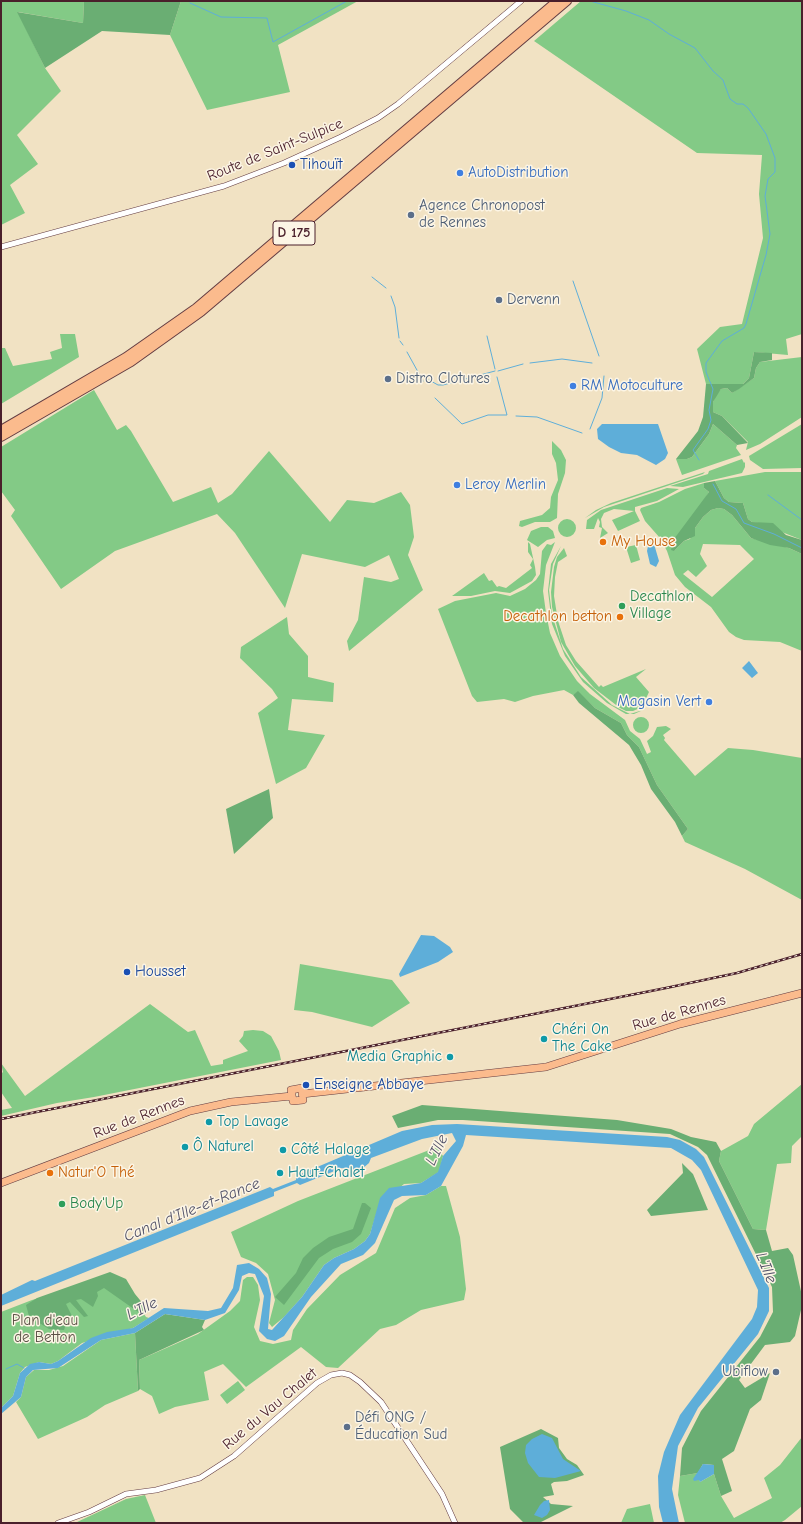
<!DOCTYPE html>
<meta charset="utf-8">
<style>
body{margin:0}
#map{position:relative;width:803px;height:1524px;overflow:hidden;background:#f1e2c3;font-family:"Comic Neue",sans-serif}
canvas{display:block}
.frame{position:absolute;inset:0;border:2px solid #4a1f2b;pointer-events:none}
</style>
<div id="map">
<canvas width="803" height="1524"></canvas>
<div class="frame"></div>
</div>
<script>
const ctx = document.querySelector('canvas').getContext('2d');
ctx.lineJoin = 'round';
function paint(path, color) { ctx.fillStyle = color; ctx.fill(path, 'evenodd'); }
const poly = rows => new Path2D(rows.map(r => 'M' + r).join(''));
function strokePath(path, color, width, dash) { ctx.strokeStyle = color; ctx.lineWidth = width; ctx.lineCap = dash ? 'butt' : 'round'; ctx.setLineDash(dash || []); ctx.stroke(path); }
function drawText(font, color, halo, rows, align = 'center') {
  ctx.font = font + ' "Comic Neue",sans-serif'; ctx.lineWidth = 3; ctx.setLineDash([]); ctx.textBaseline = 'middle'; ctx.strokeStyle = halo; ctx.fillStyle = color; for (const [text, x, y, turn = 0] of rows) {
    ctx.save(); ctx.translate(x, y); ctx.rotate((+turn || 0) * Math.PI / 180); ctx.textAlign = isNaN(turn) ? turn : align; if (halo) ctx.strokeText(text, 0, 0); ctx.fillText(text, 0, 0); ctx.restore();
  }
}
paint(poly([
 [1,1,84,1,83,23,18,12,45,68,61,91,17,135,38,164,10,185,25,213,1,225],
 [181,1,358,1,278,45,290,92,207,110,170,35],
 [581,1,802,1,802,334,786,339,788,355,754,352,749,378,743,384,706,384,697,349,720,327,742,324,763,238,759,194,762,155,697,153,534,41],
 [60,334,75,334,79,357,1,404,1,348,5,348,13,366,52,359,50,352,62,348],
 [802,357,802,417,760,444,746,450,748,442,722,416,713,412,713,402,716,395,721,389,727,388,732,393,754,378,756,368,760,362],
 [94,390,117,430,126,425,131,431,173,502,211,487,218,503,232,494,269,451,330,522,347,500,374,503,401,492,410,505,414,537,408,555,423,590,349,651,347,641,358,620,364,577,391,582,399,579,389,555,365,567,302,554,285,608,235,533,217,514,115,551,61,589,11,516,15,510,1,491,1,447],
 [713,424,737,445,736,448,741,455,682,475,676,459,687,459,692,457,709,434],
 [802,424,802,468,763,469,750,460,749,456],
 [552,441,561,450,566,460,565,473,558,494,557,518,550,522,535,522,522,527,519,526,520,521,542,515,550,508,551,497,558,480,556,463,552,454],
 [742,459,744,463,745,462,745,467,742,473,683,487,670,486,708,474,709,471],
 [705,472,703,474,604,507,585,518,596,510,611,503],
 [765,472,802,472,802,540,759,523,752,522,748,519,743,503,729,502,724,498,715,481],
 [704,483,704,488,709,492,674,551,684,541,690,539,695,528,703,517,711,510,718,508,724,509,732,515,751,538,789,548,802,554,802,651,780,642,744,640,736,637,729,632,711,607,685,587,675,575,667,551,660,538,645,521,640,510,641,508,659,502,685,489],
 [703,544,740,545,754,559,712,597,683,574,688,570,696,577,707,566,700,554],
 [667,488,679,489,657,501,635,507,635,511,640,521,618,531,612,520,634,511,614,509,604,513,601,519,602,527,608,533,600,538,602,528,599,527,600,522,598,518,594,529,586,529,587,520,601,510],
 '558 528a9 9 0 1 1 18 0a9 9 0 1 1-18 0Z',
 [541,527,548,527,553,531,555,538,547,540,538,547,527,540,531,531],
 [528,542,530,544,535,567,536,575,532,581,510,593,495,591,471,596,452,596,484,573,489,581,492,580,497,587,499,586,506,588,532,568,530,565,533,559,528,552],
 [555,542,546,565,543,591,546,613,550,633,560,656,577,681,590,694,625,720,630,731,640,739,647,754,651,752,647,741,653,736,657,727,666,726,671,729,663,735,665,738,664,740,695,776,728,748,753,750,802,758,802,900,745,869,685,842,682,836,688,829,657,785,639,747,627,735,621,723,595,708,578,692,573,695,564,690,533,696,515,702,504,699,477,702,472,696,438,609,455,601,496,593,510,596,525,589,536,580,540,574,542,551,547,544,551,545],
 [636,545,640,560,631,563,626,547],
 [561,546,553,564,549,590,552,615,563,649,581,677,612,705,630,714,643,710,634,714,626,714,607,703,583,682,565,656,552,624,548,591,551,564],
 [564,548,567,556,558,562,555,577,554,596,558,621,566,645,576,661,599,687,601,685,603,687,646,669,636,677,649,692,642,707,633,711,626,711,620,708,594,688,575,666,561,642,552,607,551,592,554,567,557,557],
 [287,617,289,634,308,656,308,677,334,683,333,702,292,699,288,730,325,735,306,768,276,784,258,713,278,698,272,689,240,658,241,647],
 '633 725a8 8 0 1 1 16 0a8 8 0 1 1-16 0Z',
 [300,964,392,980,410,1003,372,1027,312,1012,294,1010],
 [150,1004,188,1032,195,1030,211,1066,223,1064,223,1060,248,1051,239,1041,243,1036,244,1031,253,1030,263,1031,271,1036,279,1051,281,1060,94,1097,57,1103,1,1116,1,1110,12,1108,1,1092,1,1074,3,1072,1,1063,25,1096],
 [802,1084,802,1136,792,1146,791,1163,777,1164,766,1230,753,1229,719,1161,721,1151,748,1136,754,1124],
 [437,1147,443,1156,439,1172,421,1183,404,1184,379,1205,370,1234,365,1241,354,1249,334,1258,324,1265,302,1297,284,1317,272,1327,269,1323,275,1300,268,1274,256,1263,241,1257,231,1232,298,1201],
 [441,1186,446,1186,460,1237,466,1289,464,1300,421,1310,396,1325,380,1329,338,1368,326,1367,301,1347,246,1387,223,1364,204,1372,209,1400,175,1407,159,1414,152,1396,140,1389,139,1360,198,1334,230,1311,240,1301,243,1280,247,1277,253,1277,258,1285,260,1300,254,1327,260,1341,273,1344,291,1340,293,1330,307,1309,340,1275,376,1253,395,1208,410,1198,426,1195],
 [118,1276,146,1317,149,1318,133,1328,82,1343,58,1361,51,1364,39,1362,25,1367,20,1373,13,1396,1,1408,1,1312,32,1300],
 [135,1333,138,1391,105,1405,87,1417,38,1439,16,1402,21,1397,26,1377,34,1370,49,1370,63,1366,101,1340],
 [238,1381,245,1390,227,1404,220,1395],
 [802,1437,802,1506,785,1520,780,1523,685,1523,678,1495,680,1476,698,1473,700,1482,714,1474,721,1496,734,1518,772,1498,764,1478,780,1465],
 [145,1495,156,1523,75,1523,126,1499],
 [650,1504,654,1523,621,1523,627,1509]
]), '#83ca86');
paint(poly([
 [84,1,181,1,170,35,102,31,45,68,17,12,83,23],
 [754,352,772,353,772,360,760,362,756,368,754,378,739,389,732,393,727,388,721,389,713,402,713,412,722,416,748,443,737,445,713,424,709,434,692,457,687,459,676,459,698,431,703,417,706,384,743,384,749,378],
 [715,481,724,498,729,502,743,503,748,519,752,522,773,523,786,535,802,540,802,554,789,548,770,545,751,538,732,515,724,509,718,508,711,510,703,517,695,528,695,536,684,541,674,551,671,550,674,539,709,492,704,488,704,483],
 [578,691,595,708,621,723,627,735,639,747,657,785,688,829,682,836,675,822,651,789,641,765,629,745,579,703,573,695],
 [269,789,273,818,234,854,226,809],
 [422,1105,617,1120,671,1129,691,1137,716,1142,721,1151,719,1161,753,1229,766,1230,772,1251,788,1248,793,1255,802,1296,801,1310,795,1336,790,1342,765,1345,739,1380,745,1388,770,1373,761,1400,750,1409,734,1451,722,1459,732,1491,721,1496,714,1474,714,1465,703,1464,698,1473,680,1476,682,1448,701,1411,760,1337,773,1312,772,1287,707,1155,698,1147,670,1134,463,1120,438,1120,398,1128,392,1116],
 [682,1163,693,1174,708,1210,651,1216,647,1210,683,1173],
 [362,1203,365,1203,371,1208,361,1234,352,1242,333,1249,319,1258,284,1305,275,1297,296,1273,303,1258,313,1248,329,1237,353,1229],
 [110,1272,126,1279,135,1294,149,1311,141,1314,104,1288,97,1292,98,1296,93,1307,81,1299,76,1300,88,1316,84,1317,70,1302,66,1304,72,1316,62,1320,65,1327,64,1330,49,1329,33,1319,35,1315,29,1316,26,1305,37,1298],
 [165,1314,205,1320,202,1327,204,1330,139,1360,140,1389,138,1391,135,1333],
 [541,1429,558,1438,559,1448,567,1459,577,1465,584,1475,567,1481,554,1482,551,1484,554,1495,543,1497,551,1504,573,1506,539,1523,524,1523,510,1509,500,1447]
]), '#6aae73');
paint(poly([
 [602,424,658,424,668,453,665,459,656,465,637,455,621,453,609,447,598,439,597,429],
 [654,544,659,561,656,567,650,564,647,551,648,546],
 [749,661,758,673,752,678,742,668],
 [421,935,434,936,450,947,453,952,438,962,400,977,399,974],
 [457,1124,667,1137,680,1140,696,1149,704,1157,769,1288,769,1311,758,1334,698,1408,678,1446,672,1489,679,1523,663,1523,659,1507,658,1476,664,1452,680,1415,752,1319,757,1307,758,1290,701,1170,692,1160,671,1148,466,1135,463,1146,441,1186,426,1195,402,1196,394,1200,375,1243,363,1255,341,1264,311,1297,284,1336,275,1341,267,1339,259,1331,264,1296,255,1274,249,1273,242,1276,239,1290,225,1313,205,1320,165,1314,135,1333,101,1340,58,1368,33,1370,26,1377,21,1397,1,1414,1,1408,13,1396,20,1373,30,1364,39,1362,51,1364,58,1361,91,1338,107,1332,133,1328,164,1308,208,1311,221,1308,233,1288,237,1265,249,1263,259,1269,267,1278,271,1294,268,1329,272,1330,302,1297,324,1265,334,1258,354,1249,365,1241,370,1234,380,1198,389,1188,421,1183,438,1172,443,1156,456,1141,452,1133,422,1139,371,1158,369,1163,362,1169,349,1171,342,1168,300,1185,297,1183,274,1192,274,1196,1,1306,1,1295,32,1280,35,1281,270,1187,273,1189,296,1180,296,1176,402,1131,432,1125],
 [542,1434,552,1438,563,1459,581,1471,555,1478,539,1477,528,1463,525,1453,526,1445,532,1439],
 [703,1464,714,1465,714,1474,700,1482,699,1480,694,1481,693,1479],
 [549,1500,550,1510,547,1515,542,1518,534,1515,540,1505,544,1501]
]), '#5eaed9');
strokePath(poly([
 [590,1,626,11,649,20,669,34,695,48,713,71,723,80,730,99,737,104,743,104,748,108,766,134,775,158,775,172,768,179,765,196,770,234,766,255,746,324,744,328,722,341,706,363,706,372,713,389,709,410,711,420,708,429,693,450,699,460],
 [190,3,221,17,267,18,273,42,347,1],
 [372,277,386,288],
 [573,281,599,356],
 [391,296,395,307,399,338],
 [487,336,495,369],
 [400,341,403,345],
 [407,352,423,381],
 [530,363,562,359,592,363],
 [498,371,523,364],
 [429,380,438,385,443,385,495,371],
 [435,398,462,424,488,415,507,415,497,377],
 [516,416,537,417,582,433],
 [590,429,602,398,604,376],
 [713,484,722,501,736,509,744,523,774,534,802,548],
 [768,495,802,520],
 [6,1369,17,1364,24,1368]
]), '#5eaed9', 1);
const minor = poly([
 [1,247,224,186,284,163,341,137,378,118,398,104,521,1],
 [58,1523,89,1512,126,1494,156,1490,200,1478,234,1456,317,1383,331,1375,342,1373,350,1375,360,1382,381,1402,442,1494,455,1523]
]);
const major = poly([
 [302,1088,303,1100,293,1101,291,1090,302,1088],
 [302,1094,546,1067,680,1024,802,993],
 [1,1183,190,1111,231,1102,292,1096]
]);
const highway = poly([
 [1,430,126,357,196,308,557,1],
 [1,437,131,362,201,312,567,1]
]);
strokePath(minor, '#633c42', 6);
strokePath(major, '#633c42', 8);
strokePath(highway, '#633c42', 10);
strokePath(minor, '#fff', 5);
strokePath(major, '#fbbb8d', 7);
strokePath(highway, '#fbbb8d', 8);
const rail = poly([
 [1,1119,666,988,737,973,802,954]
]);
strokePath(rail, '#4a1f2b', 2.5);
strokePath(rail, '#fcf5e5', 1, [3]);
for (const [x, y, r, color] of [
 [292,165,4,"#1a4fb4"],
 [460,173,4,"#3f7fe0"],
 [411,215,4,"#5c6f8a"],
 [499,300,4,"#5c6f8a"],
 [388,379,4,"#5c6f8a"],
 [573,386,4,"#3f7fe0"],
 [457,485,4,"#3f7fe0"],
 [603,542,4,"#e8710a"],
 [622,606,4,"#2e9e5b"],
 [620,617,4,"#e8710a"],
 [709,702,4,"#3f7fe0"],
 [127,972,4,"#1a4fb4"],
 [544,1039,4,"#0f9aa8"],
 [450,1057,4,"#0f9aa8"],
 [306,1085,4,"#1a4fb4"],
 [209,1122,4,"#0f9aa8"],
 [185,1147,4,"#0f9aa8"],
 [283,1150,4,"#0f9aa8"],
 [50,1173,4,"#e8710a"],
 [280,1173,4,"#0f9aa8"],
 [62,1204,4,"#2e9e5b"],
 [776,1372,4,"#5c6f8a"],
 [347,1427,4,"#5c6f8a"]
]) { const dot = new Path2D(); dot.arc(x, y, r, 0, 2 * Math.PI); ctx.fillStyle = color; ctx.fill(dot); strokePath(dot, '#fcf5e5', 1.5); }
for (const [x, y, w] of [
 [294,233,42]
]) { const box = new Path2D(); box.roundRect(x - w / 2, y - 12, w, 24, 3); ctx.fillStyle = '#fcf5e5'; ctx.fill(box); strokePath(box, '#4a1f2b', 1); }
drawText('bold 14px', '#4a1f2b', null, [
 ["D 175",294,233]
]);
drawText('15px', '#4a1f2b', '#fcf5e5', [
 ["Route de Saint-Sulpice",275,150,-22],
 ["Rue de Rennes",679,1013,-16],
 ["Rue de Rennes",139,1117,-21],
 ["Rue du Vau Chalet",270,1409,-40]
]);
drawText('15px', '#164399', '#fcf5e5', [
 ["Tihouït",300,165],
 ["Housset",135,972],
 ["Enseigne Abbaye",314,1085]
], 'left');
drawText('15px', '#366cbe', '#fcf5e5', [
 ["AutoDistribution",468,173],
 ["RM Motoculture",581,386],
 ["Leroy Merlin",465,485],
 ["Magasin Vert",701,702,"right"]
], 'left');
drawText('15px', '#4e5e75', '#fcf5e5', [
 ["Agence Chronopost",419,206],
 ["de Rennes",419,223],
 ["Dervenn",507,300],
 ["Distro Clotures",396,379],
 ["Ubiflow",768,1372,"right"],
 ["Défi ONG /",355,1418],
 ["Éducation Sud",355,1435]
], 'left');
drawText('15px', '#c56008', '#fcf5e5', [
 ["My House",611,542],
 ["Decathlon betton",612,617,"right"],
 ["Natur'O Thé",58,1173]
], 'left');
drawText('15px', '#27864d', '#fcf5e5', [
 ["Decathlon",630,597],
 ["Village",630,614],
 ["Body'Up",70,1204]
], 'left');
drawText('15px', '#0d838f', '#fcf5e5', [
 ["Chéri On",552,1030],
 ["The Cake",552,1047],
 ["Media Graphic",442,1057,"right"],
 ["Top Lavage",217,1122],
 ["Ô Naturel",193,1147],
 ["Côté Halage",291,1150],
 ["Haut-Chalet",288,1173]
], 'left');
drawText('15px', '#5b5246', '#fcf5e5', [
 ["Plan d'eau",45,1321],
 ["de Betton",45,1338]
]);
drawText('italic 16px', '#515168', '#fcf5e5', [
 ["L'Ille",437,1150,-64],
 ["Canal d'Ille-et-Rance",192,1210,-22],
 ["L'Ille",766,1268,68],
 ["L'Ille",142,1309,-26]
]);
</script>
